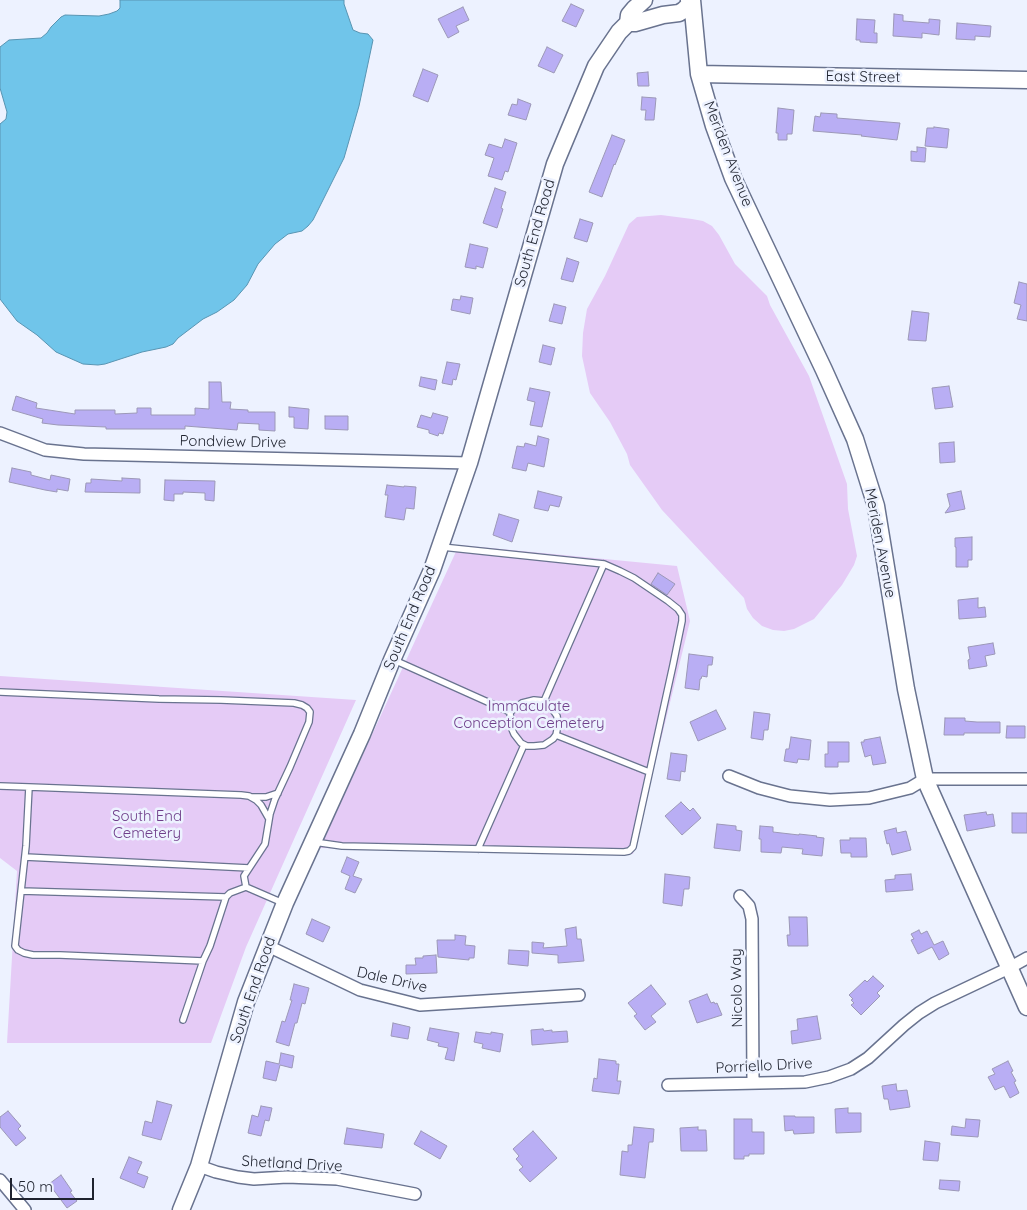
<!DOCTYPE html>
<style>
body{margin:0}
#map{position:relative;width:1027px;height:1210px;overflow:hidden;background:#edf2ff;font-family:Quicksand,sans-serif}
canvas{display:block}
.scale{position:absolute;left:10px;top:1178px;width:84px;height:22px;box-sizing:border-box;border:2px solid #1f232f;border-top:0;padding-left:6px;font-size:15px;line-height:18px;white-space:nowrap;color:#1f232f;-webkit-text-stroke:4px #edf2ff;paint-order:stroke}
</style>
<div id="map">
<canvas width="1027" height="1210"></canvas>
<div class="scale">50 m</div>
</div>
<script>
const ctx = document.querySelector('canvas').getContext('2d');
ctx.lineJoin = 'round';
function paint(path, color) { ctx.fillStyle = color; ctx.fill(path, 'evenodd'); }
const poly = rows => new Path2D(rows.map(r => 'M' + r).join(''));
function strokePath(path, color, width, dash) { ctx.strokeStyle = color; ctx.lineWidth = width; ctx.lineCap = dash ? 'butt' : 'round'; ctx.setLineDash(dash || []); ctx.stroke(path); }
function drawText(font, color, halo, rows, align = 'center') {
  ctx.font = font + ' Quicksand,sans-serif'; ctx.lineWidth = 5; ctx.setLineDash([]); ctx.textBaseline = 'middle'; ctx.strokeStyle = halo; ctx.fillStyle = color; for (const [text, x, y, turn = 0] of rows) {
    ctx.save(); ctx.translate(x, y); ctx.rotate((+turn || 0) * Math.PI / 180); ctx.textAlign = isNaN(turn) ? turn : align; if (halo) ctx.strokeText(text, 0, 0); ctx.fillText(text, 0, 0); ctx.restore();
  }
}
paint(poly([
 [661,215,692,219,703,221,712,226,719,235,735,264,767,296,770,305,809,376,847,484,848,509,857,556,854,565,842,585,814,619,794,629,784,631,773,630,762,626,753,618,747,609,744,598,662,510,630,465,627,454,610,422,590,393,582,356,583,333,587,309,605,276,629,224,637,217],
 [459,545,677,566,690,621,633,854,478,852,320,848],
 [0,676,356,700,246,947,211,1043,7,1043,17,871,0,858]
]), '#e5cbf6');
const water = poly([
 [120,0,344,0,344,4,353,30,360,33,368,34,373,40,359,106,344,158,313,220,308,226,302,231,288,234,275,244,258,264,247,285,234,300,217,312,203,319,178,338,173,344,166,347,142,352,105,364,98,365,83,364,56,352,37,335,17,321,0,299,0,124,6,119,7,112,0,88,0,47,9,40,41,38,47,33,51,27,61,17,65,15,99,16,109,14,117,11,120,8,120,0]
]);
paint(water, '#70c5ea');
strokePath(water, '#5894b2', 1);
const building = poly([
 [571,4,584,10,576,27,562,21,571,4],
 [463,7,469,20,456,26,459,32,448,38,438,19,463,7],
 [894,14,903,15,903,21,929,23,929,19,940,20,939,35,922,33,922,38,893,36,894,14],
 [857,19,875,20,874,33,877,33,877,43,860,42,860,40,856,40,857,19],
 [957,23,991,26,990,37,975,36,975,40,956,39,957,23],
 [547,47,563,55,554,73,538,66,547,47],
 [423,69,438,75,428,102,413,96,423,69],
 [648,72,649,86,638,86,637,73,648,72],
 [642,97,656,98,654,120,645,120,646,110,641,110,642,97],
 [518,99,531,104,526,120,508,115,512,104,517,105,518,99],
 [778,108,794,110,792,134,787,134,787,140,778,140,778,133,776,133,778,108],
 [821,113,837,114,837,118,900,123,897,140,861,136,862,135,813,131,815,116,820,117,821,113],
 [934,127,949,129,947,148,925,146,927,128,934,128,934,127],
 [612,135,625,140,615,165,614,164,602,197,589,192,612,135],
 [505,139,517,143,508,172,505,171,502,180,488,176,494,158,485,155,489,144,502,148,505,139],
 [917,147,926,148,925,162,911,161,911,151,917,152,917,147],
 [495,188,506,192,501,208,503,209,497,228,483,223,495,188],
 [580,219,593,223,587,242,574,238,580,219],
 [470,244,488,248,483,268,476,266,476,269,465,267,470,244],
 [567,258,579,262,573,282,561,279,567,258],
 [1019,282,1027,284,1027,321,1017,319,1021,305,1014,303,1019,282],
 [461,296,473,298,470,314,451,310,453,299,460,300,461,296],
 [554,304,566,307,562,324,549,321,554,304],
 [912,311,929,313,926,341,908,340,912,311],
 [543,345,555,348,551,365,539,362,543,345],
 [447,362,460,364,456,380,453,379,452,385,442,383,447,362],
 [421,377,437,380,435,390,419,386,421,377],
 [209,382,221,382,222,402,231,402,230,409,248,410,248,412,275,412,275,431,259,430,259,424,238,423,237,430,185,426,185,429,106,429,106,427,58,425,42,423,43,419,12,410,16,396,37,403,36,408,75,414,75,410,115,410,115,414,137,413,137,408,151,408,151,415,195,415,195,408,209,409,209,382],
 [949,386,953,407,935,409,932,388,949,386],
 [530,388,550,392,542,427,530,425,535,402,527,400,530,388],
 [289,407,309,409,308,429,294,428,294,417,289,417,289,407],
 [433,413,448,417,443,434,439,433,438,436,429,433,429,430,417,427,421,415,431,418,433,413],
 [325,416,348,416,348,430,325,429,325,416],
 [538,436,549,439,544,467,528,463,526,471,512,468,517,446,524,447,525,443,536,446,538,436],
 [954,442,955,462,940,463,939,443,954,442],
 [12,468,31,472,31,475,50,480,51,475,70,479,68,491,57,489,57,492,45,490,9,482,12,468],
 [122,478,140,479,140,493,85,492,86,483,91,483,91,479,122,481,122,478],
 [165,480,215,481,214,501,205,500,205,493,183,492,183,494,174,494,174,501,164,500,165,480],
 [387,485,404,487,404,486,416,487,414,509,406,508,404,520,385,517,388,495,385,495,387,485],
 [538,491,562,497,559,507,550,505,548,511,534,508,538,491],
 [961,491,965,509,945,513,950,506,947,494,961,491],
 [499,514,519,520,512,542,493,535,499,514],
 [972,537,972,560,968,560,968,567,956,567,956,547,955,547,955,538,972,537],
 [658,573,675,584,667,595,651,584,658,573],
 [978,598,978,608,985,607,986,617,959,619,958,600,978,598],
 [993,643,995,654,985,656,987,666,969,669,968,660,970,659,968,647,993,643],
 [689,654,713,657,712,665,708,665,707,677,702,676,701,679,700,679,699,690,685,688,689,654],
 [716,710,726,729,698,741,690,722,716,710],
 [754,712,770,714,768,730,764,730,763,740,751,738,754,712],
 [945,718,965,718,965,721,977,722,1000,722,1000,733,964,733,964,735,944,735,945,718],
 [1007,726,1025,726,1025,738,1006,738,1007,726],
 [791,737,811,740,809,760,798,759,797,763,784,761,786,749,789,749,791,737],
 [880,737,886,763,873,765,871,755,865,757,861,742,864,742,864,740,880,737],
 [828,742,849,742,849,762,838,762,838,767,825,767,825,754,828,754,828,742],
 [671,753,687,755,685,772,681,771,680,781,667,779,671,753],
 [681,802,690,811,693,808,701,818,682,835,665,816,681,802],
 [986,812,987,815,993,814,995,826,967,831,964,815,986,812],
 [1012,813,1027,813,1027,833,1012,833,1012,813],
 [717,824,736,826,736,830,742,831,740,851,714,848,717,824],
 [760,826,773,827,773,832,799,835,799,834,817,836,816,837,824,838,822,856,802,854,803,849,782,847,781,853,761,852,761,839,759,839,760,826],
 [896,828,897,833,906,831,911,850,892,855,889,843,887,844,884,831,896,828],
 [850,838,866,838,867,857,851,857,851,853,841,853,840,840,850,840,850,838],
 [347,857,359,862,353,876,362,879,355,893,345,889,350,876,341,872,347,857],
 [665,874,690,877,689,889,684,889,682,906,663,903,665,874],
 [911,874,913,890,886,892,885,880,895,879,895,875,911,874],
 [789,917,807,917,808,946,788,946,787,935,790,935,789,917],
 [312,919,330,927,323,942,306,934,312,919],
 [576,927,577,939,581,939,584,961,558,963,558,955,532,953,532,942,544,943,543,948,567,946,565,929,576,927],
 [919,930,921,934,927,931,934,945,943,941,949,954,939,960,932,947,918,954,911,940,914,939,911,934,919,930],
 [455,935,466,936,465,945,475,946,474,958,469,958,469,960,438,957,437,940,455,940,455,935],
 [509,950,529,951,528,966,508,964,509,950],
 [436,955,437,973,406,974,406,965,416,965,415,958,423,958,423,956,436,955],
 [873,976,884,986,877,993,880,996,861,1015,851,1005,854,1003,851,1000,853,999,849,995,865,980,867,982,873,976],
 [294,984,309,988,305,1004,302,1003,297,1023,295,1023,289,1046,276,1042,282,1021,285,1022,292,1000,290,1000,294,984],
 [651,985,666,1004,651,1016,656,1022,645,1030,634,1016,637,1014,628,1003,651,985],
 [707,994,711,1003,714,1002,715,1004,717,1003,722,1015,697,1023,689,1001,707,994],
 [817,1016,821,1039,792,1044,791,1031,798,1030,797,1019,817,1016],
 [393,1023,410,1027,408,1039,391,1036,393,1023],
 [430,1028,459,1033,454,1061,445,1059,448,1048,438,1046,439,1043,427,1040,430,1028],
 [543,1029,544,1031,552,1030,552,1032,567,1031,568,1042,532,1045,531,1030,543,1029],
 [476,1032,491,1034,491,1032,503,1034,500,1052,482,1048,483,1044,474,1042,476,1032],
 [281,1053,294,1056,292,1068,280,1065,276,1081,263,1078,266,1061,279,1064,281,1053],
 [599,1059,616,1061,616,1064,619,1064,617,1081,621,1081,619,1094,592,1091,594,1078,597,1079,599,1059],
 [1008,1061,1013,1071,1011,1072,1016,1081,1014,1082,1019,1093,1010,1098,1004,1086,995,1090,988,1077,995,1074,992,1069,1008,1061],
 [896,1084,897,1091,907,1090,910,1107,890,1110,888,1099,884,1099,882,1086,896,1084],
 [157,1101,172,1105,161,1140,142,1135,145,1121,152,1123,157,1101],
 [261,1106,272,1108,269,1121,265,1120,261,1136,248,1133,252,1115,258,1117,261,1106],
 [848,1108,848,1113,861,1113,861,1132,836,1133,835,1109,848,1108],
 [8,1111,21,1126,18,1129,26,1138,16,1146,0,1127,0,1117,8,1111],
 [784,1116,795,1116,795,1117,814,1117,814,1133,794,1134,793,1130,785,1131,784,1116],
 [734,1119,752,1119,752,1132,764,1132,764,1154,749,1154,749,1156,744,1156,744,1159,734,1159,734,1119],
 [966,1119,980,1120,978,1137,951,1135,952,1126,965,1128,966,1119],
 [634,1127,654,1129,653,1142,649,1142,645,1178,620,1175,622,1151,628,1152,628,1145,632,1145,634,1127],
 [698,1127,698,1130,706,1130,707,1151,681,1151,680,1128,698,1127],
 [347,1128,384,1134,382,1148,344,1144,347,1128],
 [421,1131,447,1146,440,1159,414,1144,421,1131],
 [533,1131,557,1158,530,1182,519,1170,523,1167,516,1159,519,1156,513,1149,533,1131],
 [925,1141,940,1143,938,1161,923,1160,925,1141],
 [129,1157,142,1162,137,1173,148,1177,144,1188,120,1178,129,1157],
 [61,1175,72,1191,70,1192,77,1201,67,1208,49,1184,61,1175],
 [940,1180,960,1181,959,1191,939,1189,940,1180]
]);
paint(building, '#b9aef4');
strokePath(building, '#9c98b7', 1);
const lane = poly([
 [394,660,510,712,522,703,534,700,544,701,550,706,557,716,558,725,556,735,553,739,544,745,534,746,527,746,521,743,514,734,511,727,510,712],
 [0,692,159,699,221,700,294,703,302,705,307,708,310,712,309,722,290,767,275,799,270,814,265,844,244,876,246,887],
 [544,701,604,564],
 [556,735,649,772],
 [0,786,29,787,26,846,15,946,18,950,24,953,33,955,60,955,203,961,210,946,226,897,230,893,246,887,283,903],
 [29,787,241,795,249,796,256,800,261,805,269,819],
 [251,797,266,797,278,793],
 [314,842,342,846,624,852,629,851,633,847,673,665,682,621,682,615,678,609,668,601,634,578,620,571,604,564,442,547],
 [478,849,524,745],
 [25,857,249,868],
 [21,891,226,897],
 [183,1020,203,961]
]);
const street = poly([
 [0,433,45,450,84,454,469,463],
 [729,776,759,788,790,796,830,800,869,798,910,788,925,779,1027,779],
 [740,896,749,906,752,919,753,1083],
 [268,946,360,990,420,1005,579,995],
 [668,1085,805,1082,829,1077,851,1069,868,1058,904,1025,919,1013,935,1003,1009,968,1027,958],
 [199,1166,216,1172,238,1177,254,1179,287,1177,337,1179,415,1194],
 [0,1180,25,1210]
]);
const secondary = poly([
 [692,0,699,74,714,126,733,178,824,370,855,439,876,506,906,689,925,779,1027,1007],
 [628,23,635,23,663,15,679,13,684,10,692,2,689,0],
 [699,74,1027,80],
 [181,1210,199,1166,246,1002,268,946,285,903,362,734,392,660,432,570,469,463,555,164,596,66,619,32,628,23,629,15,634,9,644,0]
]);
strokePath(lane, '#69738f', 8);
strokePath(street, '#69738f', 14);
strokePath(secondary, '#69738f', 19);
strokePath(lane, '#fff', 5.5);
strokePath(street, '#fff', 11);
strokePath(secondary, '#fff', 16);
drawText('15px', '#1f232f', '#edf2ff', [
 ["East Street",863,77,1],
 ["Meriden Avenue",728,154,69],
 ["South End Road",535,233,-74],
 ["Pondview Drive",233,442,1],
 ["Meriden Avenue",880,543,79],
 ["South End Road",410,618,-67],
 ["Dale Drive",392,980,13],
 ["Nicolo Way",737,988,-91],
 ["South End Road",253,990,-71],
 ["Porriello Drive",764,1066,-3],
 ["Shetland Drive",292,1164,3]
]);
drawText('15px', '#6f3e8a', '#edf2ff', [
 ["Immaculate",529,706],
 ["Conception Cemetery",529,723],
 ["South End",147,816],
 ["Cemetery",147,833]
]);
</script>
